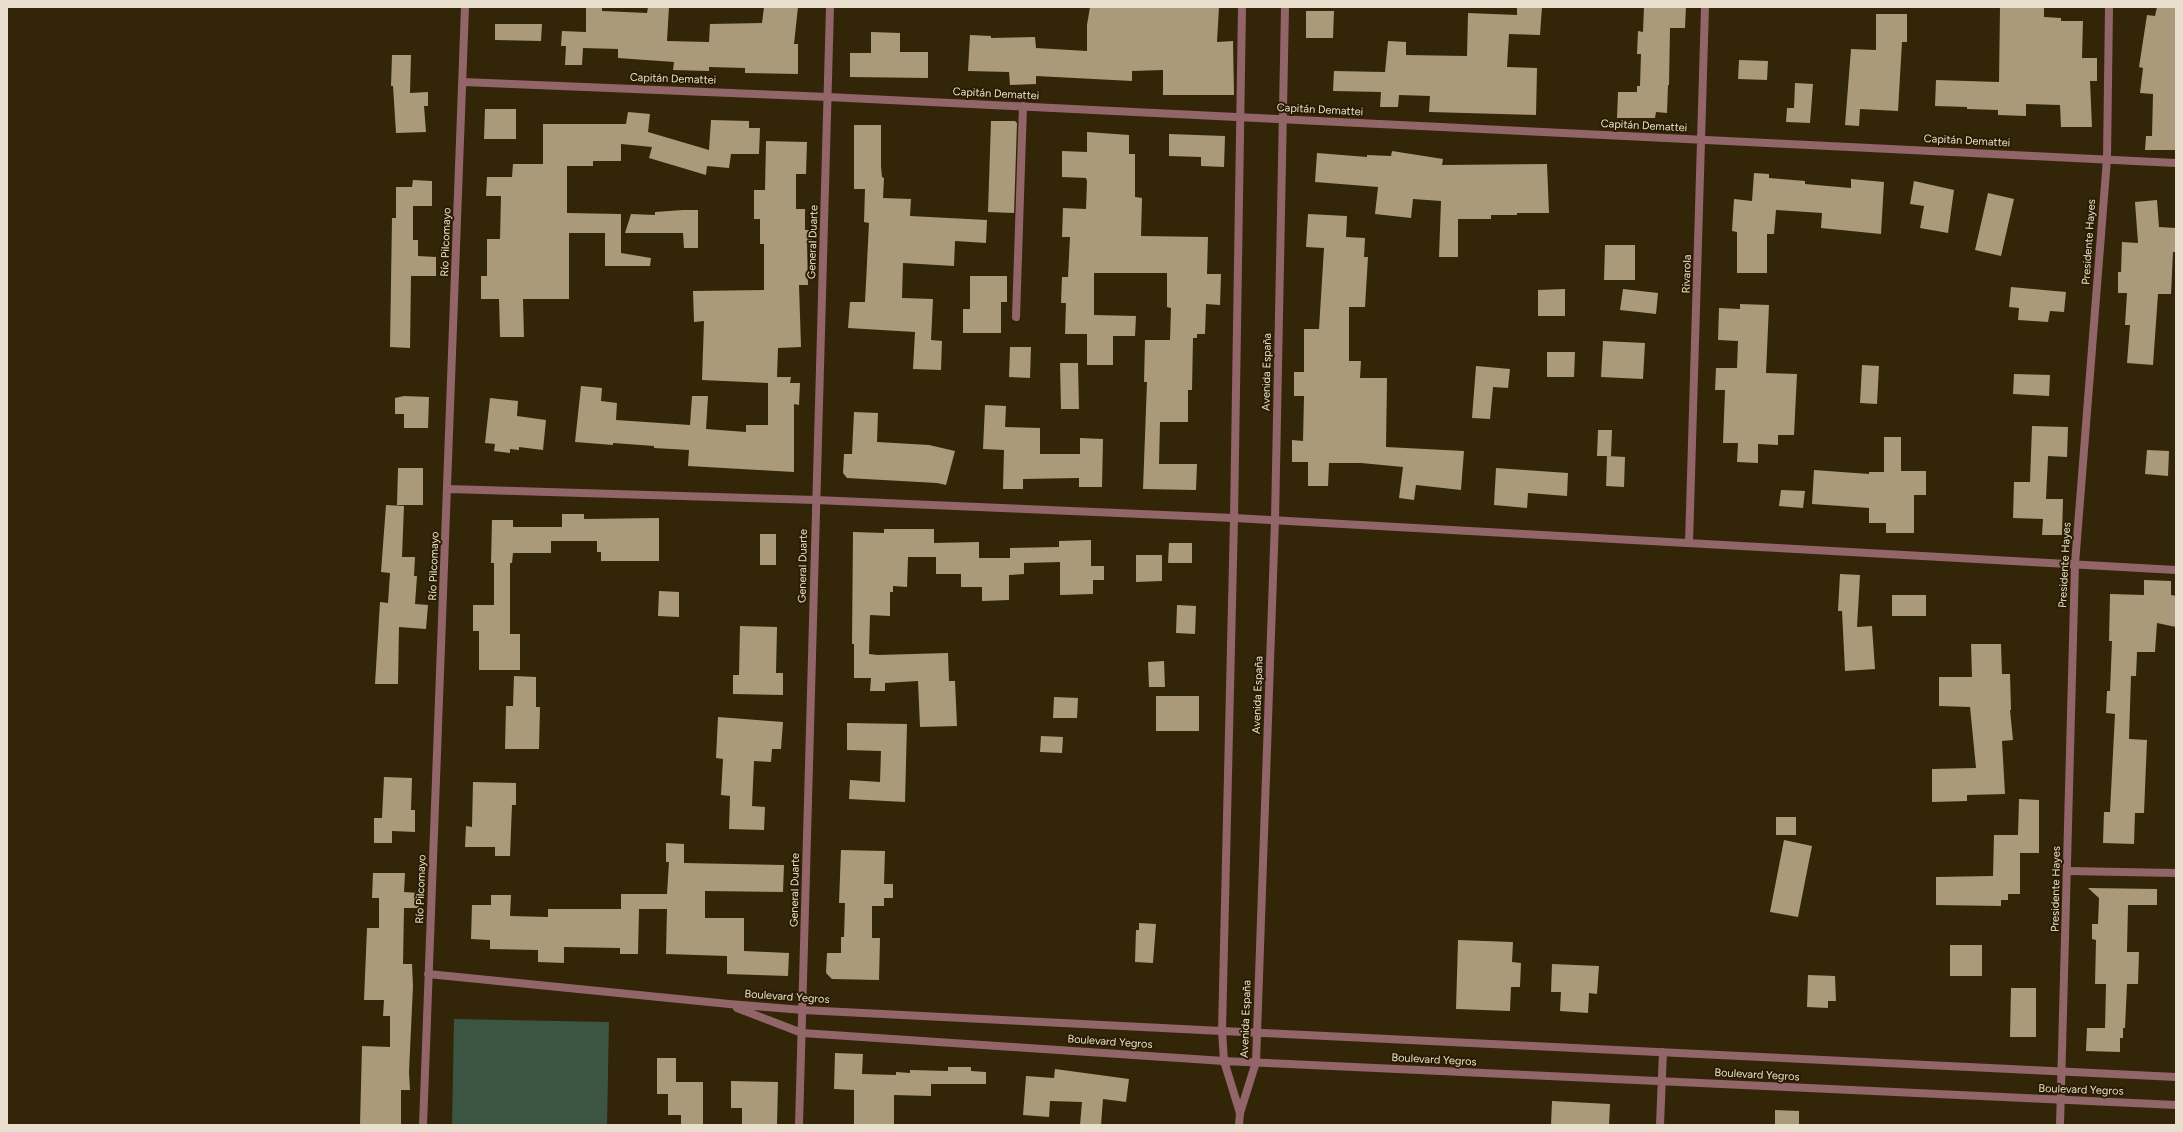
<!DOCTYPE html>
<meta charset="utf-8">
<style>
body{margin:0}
#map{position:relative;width:2183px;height:1132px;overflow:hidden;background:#332507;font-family:Figtree,sans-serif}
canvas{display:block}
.frame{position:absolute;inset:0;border:8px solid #e8dfcf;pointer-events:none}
</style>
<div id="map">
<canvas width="2183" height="1132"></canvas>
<div class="frame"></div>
</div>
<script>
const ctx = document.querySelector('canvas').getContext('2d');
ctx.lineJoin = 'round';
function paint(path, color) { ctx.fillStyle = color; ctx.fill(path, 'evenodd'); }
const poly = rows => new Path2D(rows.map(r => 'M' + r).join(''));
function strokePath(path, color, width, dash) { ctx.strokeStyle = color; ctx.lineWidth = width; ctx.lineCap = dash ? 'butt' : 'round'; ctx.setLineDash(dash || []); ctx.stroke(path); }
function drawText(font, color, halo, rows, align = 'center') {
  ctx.font = font + ' Figtree,sans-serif'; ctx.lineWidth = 4; ctx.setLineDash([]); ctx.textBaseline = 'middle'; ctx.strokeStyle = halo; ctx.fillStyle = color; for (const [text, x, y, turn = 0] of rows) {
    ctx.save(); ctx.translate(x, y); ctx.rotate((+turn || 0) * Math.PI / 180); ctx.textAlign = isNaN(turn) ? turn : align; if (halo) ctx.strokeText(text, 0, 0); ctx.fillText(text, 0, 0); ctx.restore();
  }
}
paint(poly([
 [454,1019,609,1022,607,1125,452,1125]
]), '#3c5543');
paint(poly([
 [586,7,602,7,602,11,647,13,648,7,669,7,667,41,709,42,710,24,762,23,764,7,798,7,794,44,798,44,798,74,745,73,745,68,709,67,709,71,673,70,674,62,618,58,618,49,583,48,582,65,565,65,566,46,561,46,562,31,586,32],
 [1090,7,1219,7,1217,42,1233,41,1234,95,1163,95,1163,70,1132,71,1132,81,1036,76,1036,84,1010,85,1009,72,968,71,970,35,991,36,991,38,1035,37,1036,48,1087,51,1087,25],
 [1517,7,1542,7,1540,35,1509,34,1507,67,1537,68,1536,115,1429,112,1430,96,1399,95,1398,107,1380,107,1381,92,1333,91,1334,71,1385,72,1388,41,1406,42,1406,55,1467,56,1468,13,1517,15],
 [1644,7,1686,7,1685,28,1670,28,1669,85,1668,85,1667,113,1656,112,1655,118,1617,118,1618,92,1637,92,1637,86,1640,86,1641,54,1637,54,1638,31,1643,32],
 [2000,7,2044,7,2044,17,2061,18,2061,21,2083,21,2082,58,2097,58,2097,81,2090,81,2092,127,2061,127,2060,105,2026,104,2026,116,1998,115,1998,110,1967,109,1967,107,1935,106,1936,80,1999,82],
 [2157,7,2176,7,2176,150,2145,150,2146,136,2152,136,2153,94,2140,93,2143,68,2139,67,2147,15,2155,16],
 [1306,11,1334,11,1333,38,1306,38],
 [1876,14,1907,14,1907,42,1902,42,1898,111,1860,109,1859,126,1845,125,1851,49,1876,50],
 [495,24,542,24,541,41,495,40],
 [871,32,900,33,900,52,928,52,928,78,850,77,850,53,871,53],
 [392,55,411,55,410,93,428,92,428,106,424,106,426,132,396,133,393,86,391,86],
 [1739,60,1768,61,1767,80,1738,79],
 [1795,83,1813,84,1810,123,1786,122,1787,108,1794,108],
 [485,109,516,109,516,139,484,139],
 [628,112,650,114,648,132,709,150,711,120,749,121,749,128,760,128,759,154,731,154,729,168,707,166,706,175,649,158,652,147,621,144,621,161,593,161,593,166,567,166,567,213,621,214,621,253,651,258,650,266,605,266,605,233,569,233,569,299,523,299,524,337,500,337,499,299,481,299,481,276,487,276,487,239,500,239,501,196,486,196,487,177,512,177,513,164,543,164,543,124,626,124],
 [991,121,1015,121,1017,123,1014,213,988,212],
 [854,125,881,125,881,166,882,177,884,178,883,198,911,199,910,216,987,220,986,243,955,241,954,266,903,263,902,298,933,299,931,340,942,341,941,370,913,369,915,332,848,328,850,302,865,302,869,223,864,222,865,189,854,189],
 [1087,132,1129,135,1129,154,1135,154,1135,197,1142,198,1141,236,1208,237,1207,274,1221,274,1220,305,1206,304,1205,334,1197,334,1197,338,1193,338,1192,390,1188,390,1188,422,1160,422,1159,464,1197,464,1196,490,1143,489,1147,382,1144,382,1145,340,1170,340,1171,308,1167,307,1167,273,1094,273,1094,315,1136,316,1135,336,1113,336,1113,365,1087,365,1087,334,1065,334,1066,303,1061,303,1062,277,1068,277,1070,237,1062,237,1063,208,1086,209,1087,181,1086,178,1062,177,1062,151,1087,152],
 [1169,134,1225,136,1224,167,1201,166,1201,157,1169,156],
 [766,141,807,142,806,174,796,174,796,209,805,209,805,230,812,230,812,244,807,244,808,285,799,285,801,347,778,348,777,377,791,377,790,383,800,383,799,405,794,404,794,472,688,466,689,450,654,448,654,446,613,443,613,445,575,442,581,386,602,388,601,401,617,403,616,420,690,425,692,396,708,396,706,429,746,432,746,425,768,425,768,383,702,380,704,321,694,322,693,291,764,290,764,244,760,244,760,219,754,219,754,190,765,190],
 [1392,151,1443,159,1442,165,1547,164,1549,213,1517,213,1517,215,1491,215,1491,219,1458,219,1458,257,1439,257,1441,201,1413,199,1411,218,1375,214,1378,187,1315,182,1317,153,1367,157,1367,155,1391,156],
 [1754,173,1769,174,1769,178,1805,181,1805,184,1851,188,1851,179,1884,182,1881,234,1821,228,1822,213,1776,210,1774,234,1767,234,1767,273,1737,273,1737,232,1732,231,1734,199,1752,201],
 [413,180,432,181,432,206,413,206,413,240,418,240,418,256,436,257,436,276,411,276,410,348,390,347,392,218,396,218,396,187,412,187],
 [1914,181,1954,190,1948,233,1920,228,1924,206,1910,204],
 [1988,193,2014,199,2001,256,1975,250],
 [2157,200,2159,227,2176,228,2176,252,2173,252,2171,294,2158,294,2153,365,2127,363,2130,325,2125,325,2127,293,2118,293,2118,272,2121,272,2122,242,2138,243,2135,202],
 [683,210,698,210,698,248,684,248,683,233,625,233,631,214,655,215,655,212],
 [1308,214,1347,216,1346,237,1365,238,1364,257,1368,257,1365,307,1349,307,1349,361,1361,361,1360,378,1387,378,1386,447,1464,451,1461,490,1416,485,1414,500,1399,498,1403,467,1361,463,1329,463,1328,486,1308,486,1308,462,1292,462,1292,440,1303,441,1304,396,1294,396,1294,372,1304,372,1304,329,1319,329,1324,248,1306,247],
 [1605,245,1635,245,1635,280,1604,280],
 [970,276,1007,276,1007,302,1001,302,1001,333,963,333,963,309,970,309],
 [2011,287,2066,292,2064,312,2050,311,2048,322,2018,320,2019,308,2009,307],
 [1565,289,1565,316,1538,316,1538,290],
 [1623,289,1658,293,1656,314,1620,310],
 [1740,304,1769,305,1766,373,1797,374,1794,435,1778,435,1778,445,1758,444,1758,463,1737,462,1738,443,1723,443,1725,390,1715,390,1716,368,1737,368,1738,341,1718,340,1719,308,1740,309],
 [1603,341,1645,343,1643,379,1601,377],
 [1010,347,1031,347,1030,378,1009,377],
 [1547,352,1575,352,1574,377,1547,377],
 [1060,363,1078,363,1079,409,1061,409],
 [1862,365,1879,366,1877,404,1860,403],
 [1476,366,1510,369,1508,388,1493,387,1490,419,1472,418],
 [2014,374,2050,375,2049,396,2013,394],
 [404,396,429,397,428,428,404,428,404,414,395,414,395,398],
 [490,398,518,401,517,416,546,420,543,450,519,447,519,450,510,449,510,453,494,451,495,444,485,443],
 [985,405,1006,406,1005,427,1040,428,1040,454,1080,454,1080,438,1103,439,1102,487,1079,487,1079,478,1023,479,1023,489,1003,489,1004,450,983,449],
 [854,412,878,413,877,442,929,445,955,451,946,485,937,483,847,478,843,473,844,454,852,454],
 [2032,426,2068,427,2067,457,2048,456,2046,499,2063,499,2062,535,2042,535,2043,519,2013,518,2014,482,2030,482],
 [1598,430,1612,430,1611,456,1597,456],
 [1884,437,1901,437,1901,471,1926,471,1926,495,1914,495,1914,533,1886,533,1886,523,1869,523,1869,508,1812,504,1814,470,1869,474,1869,472,1884,472],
 [2147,450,2169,451,2168,476,2145,474],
 [1607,456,1625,457,1624,487,1606,486],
 [398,468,423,468,423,505,397,505],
 [1496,468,1568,473,1567,496,1528,493,1527,508,1494,505],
 [1781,490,1805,491,1803,508,1779,506],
 [386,505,404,506,402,557,415,557,414,576,417,576,415,604,428,605,426,629,399,627,398,684,375,684,380,602,388,603,390,573,381,572],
 [562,514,584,514,584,519,659,518,659,561,601,561,601,552,597,552,597,541,551,541,551,553,513,553,512,563,510,563,510,634,520,634,520,670,479,670,479,631,473,631,473,605,494,605,494,563,491,563,492,520,513,520,513,527,562,527],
 [884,529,934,529,934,543,979,542,979,558,1010,558,1010,548,1059,547,1059,541,1091,540,1091,566,1104,566,1104,580,1093,580,1093,594,1060,595,1060,562,1024,563,1024,574,1009,575,1009,600,982,601,982,587,961,587,961,574,936,574,936,557,908,557,907,587,893,586,893,592,890,592,890,616,870,615,869,654,878,655,948,653,949,681,955,681,957,726,920,727,918,681,885,683,885,691,870,691,871,678,854,678,854,644,852,644,853,532,884,533],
 [760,534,776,534,776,565,760,565],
 [1169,543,1192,543,1192,563,1168,563],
 [1136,555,1162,555,1162,581,1136,582],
 [1840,574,1860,575,1857,627,1872,626,1875,669,1845,671,1842,611,1838,611],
 [2144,580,2171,581,2171,595,2176,596,2176,627,2157,623,2155,652,2137,652,2136,676,2131,676,2129,739,2147,740,2144,813,2135,813,2134,844,2103,843,2104,812,2110,812,2115,714,2106,713,2107,691,2110,691,2112,641,2109,641,2110,594,2144,595],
 [659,591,679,592,679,617,658,616],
 [1892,595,1926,595,1926,616,1892,616],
 [1177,605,1196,606,1195,634,1176,633],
 [740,626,777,627,776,673,783,673,783,695,733,694,733,675,739,675],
 [1971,644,2001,644,2002,674,2010,674,2011,710,2010,710,2013,740,2002,741,2005,794,1967,795,1967,801,1932,802,1932,769,1976,768,1970,707,1939,706,1939,677,1972,677],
 [1164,661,1165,687,1149,687,1148,662],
 [514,676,536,677,536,707,540,707,539,749,505,749,506,706,513,706],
 [1156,696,1199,696,1199,731,1156,731],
 [1054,697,1078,698,1077,718,1053,718],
 [718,717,783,722,781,749,772,749,771,762,754,761,752,806,765,807,764,830,729,829,730,796,721,795,723,759,716,758],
 [847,723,907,724,905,802,849,799,850,780,880,782,881,751,847,750],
 [1041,736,1063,737,1062,753,1040,752],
 [384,777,412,778,411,810,415,810,415,832,392,831,392,843,374,843,374,818,382,818],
 [473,782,516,783,516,805,512,805,510,856,495,856,495,847,465,847,466,826,472,827],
 [2019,799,2039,800,2039,853,2020,853,2020,894,2008,894,2008,900,2001,900,2001,906,1936,905,1936,877,1993,876,1994,835,2018,835],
 [1776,817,1796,817,1796,835,1776,835],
 [1784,840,1812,846,1798,917,1770,912],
 [666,843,684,844,684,863,784,865,783,892,705,891,705,918,744,918,744,951,789,953,788,976,727,974,727,956,666,954,667,909,639,909,638,954,620,954,620,948,564,947,564,963,538,962,538,950,490,949,490,940,471,939,472,905,491,905,491,895,511,895,510,916,548,917,548,909,621,909,621,894,667,894,669,862,666,862],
 [841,850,885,851,884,884,893,884,893,898,884,898,884,906,872,906,872,938,880,938,879,980,832,979,826,973,827,953,841,953,841,937,844,937,845,903,839,903],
 [373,873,405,873,404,892,419,893,419,908,404,908,403,964,412,964,413,986,409,1072,410,1090,401,1090,401,1125,360,1125,362,1046,390,1047,390,1016,383,1016,384,1000,364,1000,367,928,379,928,379,898,372,898],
 [2088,888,2157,889,2157,905,2128,905,2127,952,2139,952,2138,984,2127,984,2125,1028,2123,1028,2123,1038,2120,1038,2120,1052,2086,1051,2087,1028,2105,1028,2106,984,2095,984,2096,940,2092,939,2092,924,2098,924,2099,898],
 [1139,923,1156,924,1153,963,1135,962,1136,930,1139,930],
 [1458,940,1513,942,1512,962,1521,963,1520,987,1511,987,1510,1011,1456,1009],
 [1950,945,1982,945,1982,976,1950,976],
 [1552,964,1599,966,1597,994,1589,993,1588,1013,1560,1011,1561,992,1551,992],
 [1808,975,1835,976,1836,1001,1828,1001,1828,1008,1807,1007],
 [2011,988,2036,988,2036,1037,2010,1037],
 [835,1053,863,1054,862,1074,896,1075,896,1072,910,1073,910,1070,948,1071,948,1067,971,1067,971,1071,986,1072,986,1084,931,1084,931,1096,894,1095,894,1125,854,1125,854,1090,834,1089],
 [657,1058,676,1058,676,1082,703,1082,703,1125,681,1125,681,1115,668,1115,668,1094,657,1094],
 [1055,1069,1129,1079,1126,1102,1103,1099,1101,1125,1080,1125,1082,1102,1050,1101,1049,1117,1023,1115,1026,1076,1054,1078],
 [731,1081,778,1082,777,1125,742,1125,742,1108,731,1108],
 [1552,1101,1610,1104,1609,1125,1551,1125],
 [1775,1110,1799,1111,1799,1125,1775,1125]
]), '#aa9a7a');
strokePath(poly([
 [2067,871,2176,873]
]), '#926568', 8);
strokePath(poly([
 [463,82,828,97,2176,163],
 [1016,317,1023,106],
 [448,489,816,500,1234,518,2176,570],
 [1689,543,1705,7],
 [428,974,729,1004,803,1010,1222,1031],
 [737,1008,802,1033,1224,1061],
 [423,1125,465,7],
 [799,1125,830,7],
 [1239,1125,1240,1113],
 [2060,1125,2075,564,2107,159,2109,7]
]), '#926568', 8);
strokePath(poly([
 [1222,1031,2176,1077],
 [1224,1061,2176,1105],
 [1240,1113,1256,1062,1275,520,1285,7],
 [1240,1113,1224,1061,1222,1031,1234,518,1242,7],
 [1660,1125,1663,1052]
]), '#926568', 8);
drawText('11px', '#e8dfcf', '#291c00', [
 ["Capitán Demattei",673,79,2],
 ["Capitán Demattei",996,94,3],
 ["Capitán Demattei",1320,110,3],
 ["Capitán Demattei",1644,126,3],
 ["Capitán Demattei",1967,141,3],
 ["Río Pilcomayo",446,242,-88],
 ["General Duarte",813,242,-88],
 ["Presidente Hayes",2089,242,-86],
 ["Rivarola",1687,274,-88],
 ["Avenida España",1267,372,-89],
 ["Presidente Hayes",2065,565,-87],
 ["Río Pilcomayo",434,566,-88],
 ["General Duarte",803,566,-89],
 ["Avenida España",1258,695,-88],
 ["Río Pilcomayo",421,889,-88],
 ["Presidente Hayes",2056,889,-89],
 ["General Duarte",795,890,-89],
 ["Boulevard Yegros",787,997,4],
 ["Avenida España",1246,1019,-88],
 ["Boulevard Yegros",1110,1042,4],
 ["Boulevard Yegros",1434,1060,3],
 ["Boulevard Yegros",1757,1075,3],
 ["Boulevard Yegros",2081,1090,2]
]);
</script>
